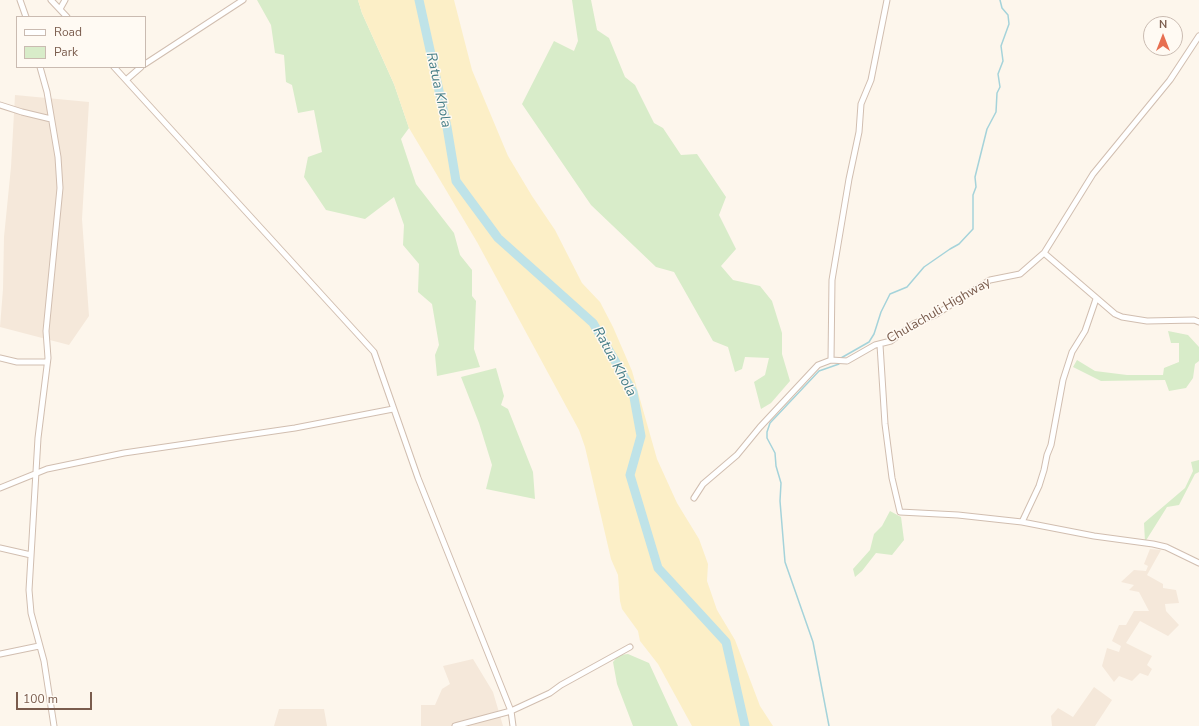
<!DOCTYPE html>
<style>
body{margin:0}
#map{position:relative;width:1199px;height:726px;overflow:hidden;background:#fdf6ec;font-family:"Nunito Sans",sans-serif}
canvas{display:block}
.legend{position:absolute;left:16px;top:16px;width:130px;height:52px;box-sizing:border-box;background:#fffaf3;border:1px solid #cabbb1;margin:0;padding:5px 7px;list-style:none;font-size:12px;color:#7a5c4d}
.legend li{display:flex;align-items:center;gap:8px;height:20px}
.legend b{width:20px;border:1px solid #cabbb1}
.north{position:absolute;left:1143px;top:16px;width:40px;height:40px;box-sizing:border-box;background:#fffaf3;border:1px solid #cabbb1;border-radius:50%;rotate:0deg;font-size:11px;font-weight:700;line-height:16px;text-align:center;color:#7a5c4d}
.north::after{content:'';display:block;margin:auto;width:14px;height:18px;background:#e76f51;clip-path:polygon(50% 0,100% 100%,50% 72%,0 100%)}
.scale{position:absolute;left:16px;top:692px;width:76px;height:18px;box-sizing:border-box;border:2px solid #7a5c4d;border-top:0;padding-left:5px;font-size:12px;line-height:14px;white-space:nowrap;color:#7a5c4d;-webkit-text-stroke:3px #fffaf3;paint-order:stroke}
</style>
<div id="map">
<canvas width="1199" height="726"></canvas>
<ul class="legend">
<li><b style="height:5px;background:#fff"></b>Road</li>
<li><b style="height:11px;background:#d8ecc9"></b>Park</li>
</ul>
<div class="north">N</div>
<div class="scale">100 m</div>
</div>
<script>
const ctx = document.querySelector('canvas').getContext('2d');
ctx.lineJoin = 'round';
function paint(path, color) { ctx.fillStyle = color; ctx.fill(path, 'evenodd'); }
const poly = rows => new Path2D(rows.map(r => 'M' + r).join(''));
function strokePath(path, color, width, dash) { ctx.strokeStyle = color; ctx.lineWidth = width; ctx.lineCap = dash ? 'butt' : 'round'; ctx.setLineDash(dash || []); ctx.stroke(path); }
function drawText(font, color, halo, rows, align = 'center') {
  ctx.font = font + ' "Nunito Sans",sans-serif'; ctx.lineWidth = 3; ctx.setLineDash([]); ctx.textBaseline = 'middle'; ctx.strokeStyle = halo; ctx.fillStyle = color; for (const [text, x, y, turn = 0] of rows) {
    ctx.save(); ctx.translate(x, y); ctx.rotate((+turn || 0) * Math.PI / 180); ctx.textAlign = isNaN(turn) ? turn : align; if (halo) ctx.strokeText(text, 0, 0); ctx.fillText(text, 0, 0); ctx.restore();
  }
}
paint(poly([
 [15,95,89,102,82,219,89,316,69,345,0,327,3,289,4,237,11,167],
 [1150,549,1161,550,1147,575,1163,584,1163,588,1176,590,1179,603,1165,604,1166,611,1179,625,1168,636,1140,621,1126,643,1152,656,1147,665,1152,669,1148,676,1140,673,1132,681,1119,676,1114,682,1102,666,1107,648,1119,652,1121,646,1112,641,1119,625,1126,625,1134,611,1149,611,1139,592,1129,590,1134,585,1121,582,1134,570,1146,571,1148,566,1144,564],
 [473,659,493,692,503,726,421,726,421,705,435,705,442,689,450,684,443,666],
 [1094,687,1112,700,1095,726,1052,726,1051,716,1058,708,1073,717],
 [279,709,324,709,327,726,274,726]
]), '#f5e8da');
paint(poly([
 [257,0,358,0,362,13,394,84,409,128,401,139,416,184,454,233,460,255,472,270,472,296,476,301,474,349,480,367,437,376,435,355,439,345,432,304,418,292,419,264,403,245,404,225,394,197,365,219,326,210,304,177,308,157,322,152,314,110,298,113,292,85,286,82,284,55,275,53,271,25],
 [572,0,591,0,597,30,609,38,625,77,635,85,654,123,663,128,681,155,697,154,726,197,719,215,736,249,721,266,733,280,760,286,772,301,782,333,782,354,790,381,771,403,761,409,754,382,765,375,769,358,745,357,742,369,735,372,728,347,713,341,674,272,656,267,591,205,522,104,554,41,574,51,578,41],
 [1168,331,1188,335,1199,347,1199,361,1195,364,1193,378,1186,388,1169,391,1165,380,1101,381,1073,367,1077,360,1095,371,1127,375,1163,375,1164,368,1179,362,1179,343,1171,343],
 [496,368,504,396,501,405,508,409,533,472,535,499,486,489,492,465,479,423,461,377],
 [1199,460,1199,472,1195,474,1179,505,1167,507,1145,542,1144,523,1185,488,1193,471,1191,462],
 [890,511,901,517,904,540,892,555,876,553,862,571,855,577,853,569,870,550,874,534,882,526],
 [628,654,649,663,678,726,633,726,617,684,613,662,619,655]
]), '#d8ecc9');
paint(poly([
 [358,0,454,0,472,70,508,156,532,196,555,230,582,283,600,302,613,327,632,371,657,459,677,503,699,539,708,564,707,581,717,610,735,640,760,706,773,726,692,726,658,664,640,641,638,631,622,609,620,601,618,575,611,559,585,447,579,430,477,242,409,128,394,84,362,13]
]), '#fcefc7');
strokePath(poly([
 [841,358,869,342,874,334,881,312,890,294,907,287,924,267,950,249,959,244,973,229,973,195,976,187,975,177,987,129,996,112,997,93,1000,87,998,74,1003,61,1001,46,1009,24,1008,15,1002,8,1000,0],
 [829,726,813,642,785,562,780,501,781,483,776,466,775,453,767,438,767,432,770,423,819,371,839,364]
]), '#a5d3da', 1.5);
strokePath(poly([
 [419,0,447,127,456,181,498,238,593,323,633,392,641,436,630,475,658,568,726,642,745,726]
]), '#bfe3e8', 9);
const minor = poly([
 [20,0,26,17],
 [51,0,67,17],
 [60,9,65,0],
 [145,64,243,0],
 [40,67,47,92,58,157,60,188,46,331,48,358,38,438,29,590,31,613,44,661,54,726],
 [114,67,374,352,418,478,511,711,513,726],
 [126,80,141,67],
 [0,105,22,112,51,119],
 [1044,253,1115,314,1122,317,1147,321,1194,320,1199,322],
 [880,345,885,424,892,478,900,512,958,515,1022,522,1094,536,1153,544,1166,547,1199,563],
 [0,358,17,362,47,362],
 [831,360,832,280,849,179,859,132,861,104,871,80,887,0],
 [0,488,47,469,124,453,295,428,393,409],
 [694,498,703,484,737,455,760,427,818,365,831,360,847,361,875,345,891,341,913,324,935,315,990,280,1020,274,1044,253,1093,174,1170,80,1199,36],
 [1022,522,1039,486,1044,470,1047,455,1051,445,1063,380,1072,352,1085,331,1096,299],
 [0,548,31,555],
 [0,654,39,646],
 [455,726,511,711,550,693,561,685,630,647]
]);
strokePath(minor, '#d1beb0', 7);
strokePath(minor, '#fff', 5);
drawText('13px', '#7a5c4d', '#fffaf3', [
 ["Chulachuli Highway",939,311,-30]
]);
drawText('italic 14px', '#437c86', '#fffaf3', [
 ["Ratua Khola",438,90,78],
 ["Ratua Khola",614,362,62]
]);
</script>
